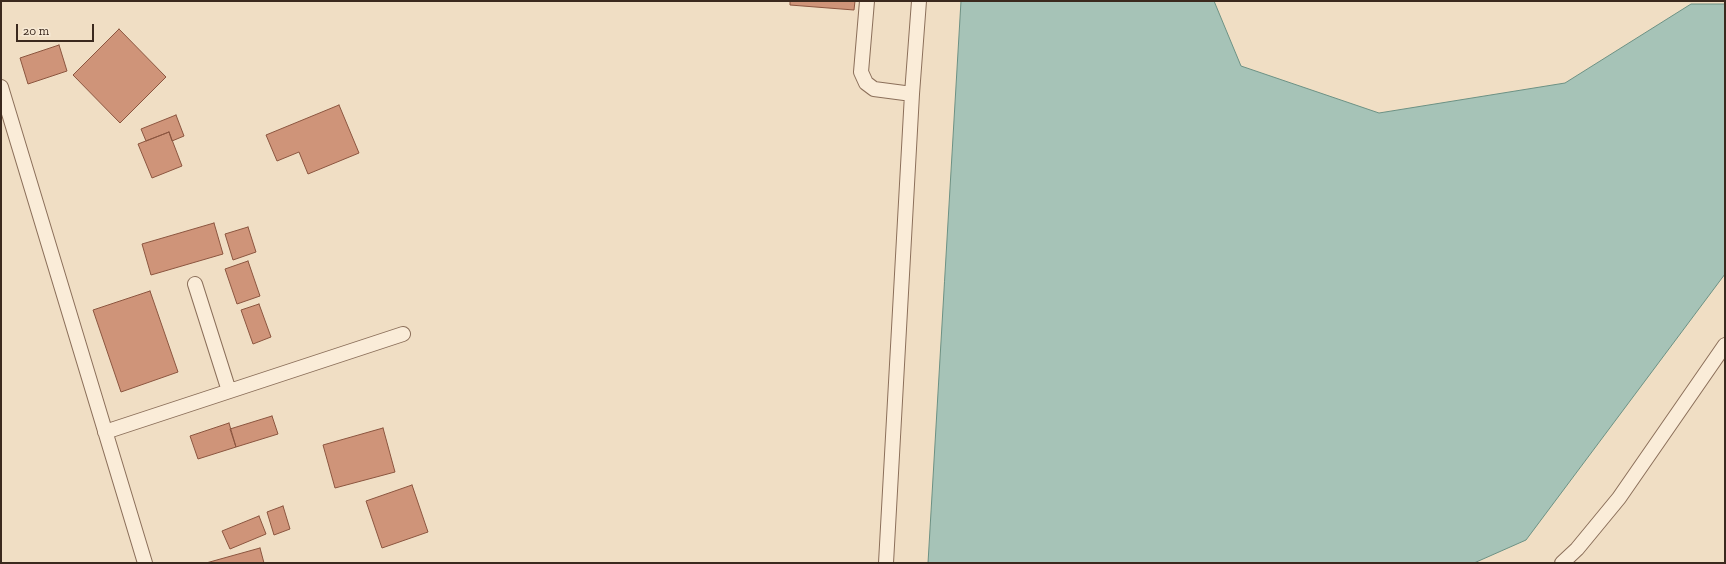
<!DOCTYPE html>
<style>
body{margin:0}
#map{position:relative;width:1726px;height:564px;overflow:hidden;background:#f0dec4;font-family:"Zilla Slab",serif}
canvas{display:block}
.frame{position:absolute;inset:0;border:2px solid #3b291e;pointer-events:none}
.scale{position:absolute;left:16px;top:24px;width:78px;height:18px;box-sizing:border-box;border:2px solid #3b291e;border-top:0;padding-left:5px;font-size:12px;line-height:14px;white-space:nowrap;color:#3b291e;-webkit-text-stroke:3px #f7e9d4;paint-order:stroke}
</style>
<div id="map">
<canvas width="1726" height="564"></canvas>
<div class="frame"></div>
<div class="scale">20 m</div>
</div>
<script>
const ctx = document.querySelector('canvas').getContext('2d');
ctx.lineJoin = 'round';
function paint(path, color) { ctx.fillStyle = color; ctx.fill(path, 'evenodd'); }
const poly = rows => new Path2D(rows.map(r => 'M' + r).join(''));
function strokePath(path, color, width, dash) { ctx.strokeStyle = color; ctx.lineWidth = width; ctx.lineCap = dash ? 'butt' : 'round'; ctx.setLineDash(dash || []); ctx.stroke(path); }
const water = poly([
 [961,1,1214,1,1241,66,1379,113,1565,83,1691,4,1725,4,1725,274,1526,540,1474,563,928,563,961,1]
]);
paint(water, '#a6c3b7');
strokePath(water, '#6c9184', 1);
const building = poly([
 [790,1,855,1,854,10,790,5,790,1],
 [119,29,166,77,120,123,73,75,119,29],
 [59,45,67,71,28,84,20,58,59,45],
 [339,105,359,153,308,174,299,152,277,161,266,135,339,105],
 [176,115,184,136,172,141,169,132,146,141,141,129,176,115],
 [169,132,182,166,152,178,138,144,169,132],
 [214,223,223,254,151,275,142,244,214,223],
 [248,227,256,252,233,260,225,234,248,227],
 [248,261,260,296,237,304,225,269,248,261],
 [150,291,178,372,121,392,93,310,150,291],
 [259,304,271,337,253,344,241,310,259,304],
 [272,416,278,434,236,447,230,429,272,416],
 [229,423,236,447,198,459,190,436,229,423],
 [383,428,395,472,335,488,323,445,383,428],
 [412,485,428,532,382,548,366,501,412,485],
 [283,506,290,529,274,535,267,512,283,506],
 [259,516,266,534,230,549,222,531,259,516],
 [260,548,264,563,206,563,260,548]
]);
paint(building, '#cf9479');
strokePath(building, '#8b553f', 1);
const service = poly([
 [867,1,861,72,866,83,874,89,912,94],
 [1,87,145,563],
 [195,284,229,391],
 [105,432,403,334],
 [886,563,912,94,919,1],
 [1562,563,1577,549,1619,498,1725,345]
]);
strokePath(service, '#8b6f5a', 16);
strokePath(service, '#faecd8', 14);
</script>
